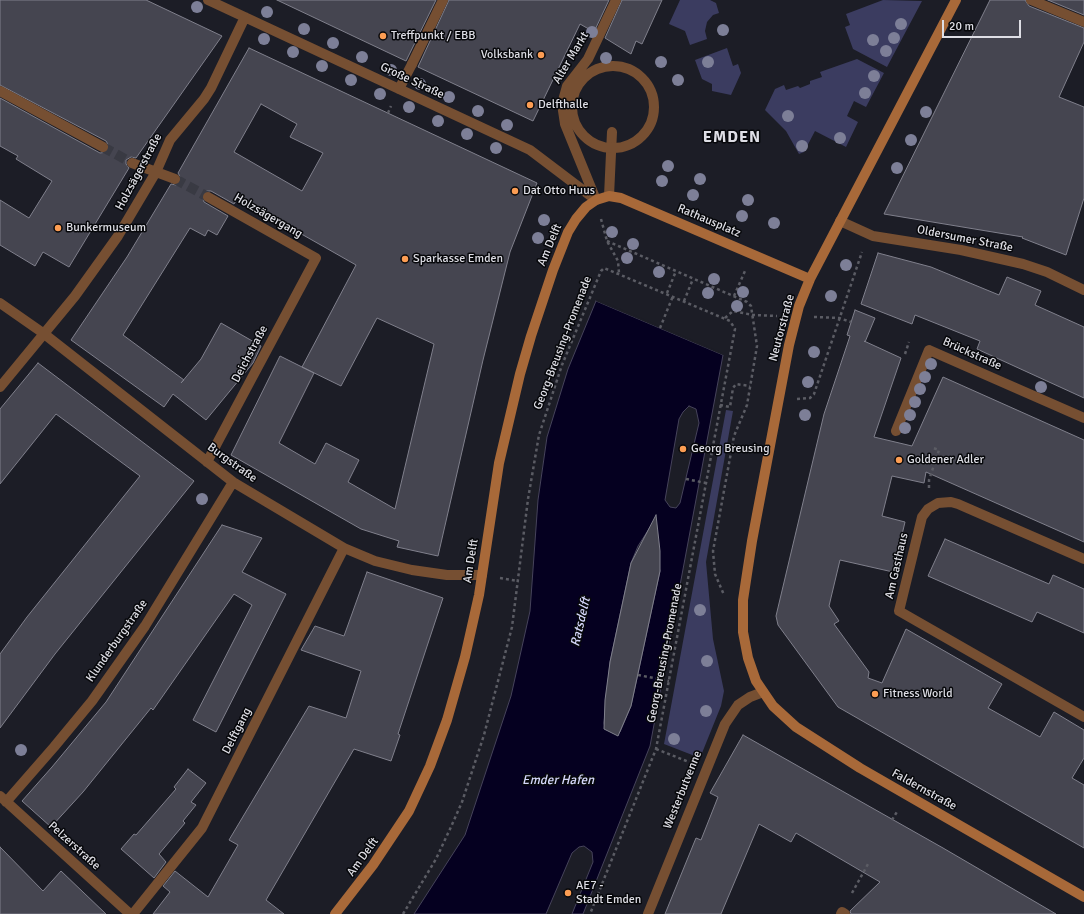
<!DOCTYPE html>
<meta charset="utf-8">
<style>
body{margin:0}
#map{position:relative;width:1084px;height:914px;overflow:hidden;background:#1c1d26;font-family:Signika,sans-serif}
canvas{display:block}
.scale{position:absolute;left:942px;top:20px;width:79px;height:18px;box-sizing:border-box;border:2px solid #dedee5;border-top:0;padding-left:5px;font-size:12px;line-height:14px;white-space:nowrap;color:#dedee5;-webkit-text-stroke:3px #07080b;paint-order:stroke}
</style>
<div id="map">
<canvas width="1084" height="914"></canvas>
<div class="scale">20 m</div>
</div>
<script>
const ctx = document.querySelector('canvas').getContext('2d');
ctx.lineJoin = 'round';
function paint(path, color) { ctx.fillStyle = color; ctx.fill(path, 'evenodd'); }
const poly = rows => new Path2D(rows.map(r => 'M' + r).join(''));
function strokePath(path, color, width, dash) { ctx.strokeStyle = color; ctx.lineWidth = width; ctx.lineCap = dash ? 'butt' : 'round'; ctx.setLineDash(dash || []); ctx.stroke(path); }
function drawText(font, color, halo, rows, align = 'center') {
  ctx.font = font + ' Signika,sans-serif'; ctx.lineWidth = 3; ctx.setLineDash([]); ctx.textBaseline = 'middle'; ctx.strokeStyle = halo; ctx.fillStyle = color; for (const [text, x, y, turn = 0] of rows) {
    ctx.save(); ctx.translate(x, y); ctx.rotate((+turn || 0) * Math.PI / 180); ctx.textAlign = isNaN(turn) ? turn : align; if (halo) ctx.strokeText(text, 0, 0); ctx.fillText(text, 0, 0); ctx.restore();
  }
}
paint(poly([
 [680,0,710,0,716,3,719,13,713,15,707,22,705,31,707,39,690,45,685,31,669,24],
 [883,0,922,1,887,67,853,49,845,27,850,25,846,14],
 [727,48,733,66,738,64,741,73,731,95,712,91,712,84,702,79,695,60],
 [857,59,884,73,866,107,854,101,847,116,858,122,846,147,815,131,804,152,799,154,786,131,765,110,775,89,784,85,786,90,798,86,800,88,810,84,810,81,822,77,820,72],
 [726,410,733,411,706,562,713,639,724,691,721,706,700,758,664,744]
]), '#3b3c60');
const water = poly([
 [596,301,723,355,650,746,583,914,572,914,593,862,592,852,584,846,579,847,572,853,546,914,414,914,465,835,511,696,530,611,538,500,547,437,568,369,596,301],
 [689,406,696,409,699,423,680,503,676,508,670,507,665,500,679,419,683,412,689,406],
 [649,529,660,571,631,706,620,732,613,733,605,728,604,723,610,662,631,563,638,546,649,529]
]);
paint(water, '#050020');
strokePath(water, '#46435b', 1);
paint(poly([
 [597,299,723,353,723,355,596,301]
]), '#1c1d26');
const building = poly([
 [0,0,146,0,222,36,136,158,131,157,126,160,126,164,129,168,69,267,43,252,35,266,0,245,0,200,29,218,52,181,16,159,18,156,0,146,0,98,100,153,107,152,109,146,106,141,0,85,0,0],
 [277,0,436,0,406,61,277,0],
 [449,0,609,0,594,32,580,24,533,121,418,67,449,0],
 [622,0,662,0,642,44,636,41,631,54,605,38,622,0],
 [990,0,1025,0,1029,6,1084,28,1084,42,1059,97,1084,107,1084,198,1066,255,1022,238,1023,237,884,214,990,0],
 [1048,0,1084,0,1084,15,1048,0],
 [249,48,537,183,510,252,483,360,438,556,397,547,399,541,361,529,231,455,280,356,314,373,279,443,315,464,326,443,359,460,348,482,395,509,434,344,377,318,341,386,302,367,356,265,238,198,234,204,211,191,205,191,203,193,202,197,204,202,228,216,217,235,208,230,205,236,190,228,123,335,184,380,181,383,201,359,221,323,261,346,253,363,206,420,173,394,164,407,71,340,127,257,171,184,176,185,181,182,181,178,178,173,249,48],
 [261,104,297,124,290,137,323,153,302,191,234,152,261,104],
 [878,253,931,267,999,295,1007,277,1041,291,1035,305,1084,327,1084,398,977,349,980,341,915,315,912,324,861,304,878,253],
 [855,310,875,318,865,342,864,341,901,358,874,437,912,446,943,377,1084,440,1084,542,926,472,924,483,892,476,882,516,905,522,893,572,840,560,829,606,839,621,834,624,869,672,868,678,882,683,906,629,1002,684,988,708,1040,737,1054,712,1084,730,1084,758,1072,778,1084,785,1084,848,838,707,778,625,776,616,824,414,850,336,847,335,855,310],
 [38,363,194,481,55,654,0,728,0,654,27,617,140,476,56,414,0,484,0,409,38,363],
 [656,515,660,551,660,571,631,706,618,736,604,729,605,700,610,662,631,563,656,515],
 [222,525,262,538,242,572,286,594,216,732,193,720,252,605,234,594,153,710,151,708,83,792,51,827,22,801,52,767,106,702,222,525],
 [945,539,1049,584,1053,575,1084,589,1084,633,1037,612,1032,622,928,576,945,539],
 [367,572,443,598,398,734,400,735,391,761,354,749,266,900,284,914,153,914,170,892,163,886,175,871,208,897,238,845,229,840,309,706,346,718,361,671,301,650,315,626,344,636,367,572],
 [743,735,943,848,1056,914,851,914,850,911,880,882,796,833,791,842,759,824,721,914,665,914,696,838,701,840,718,797,710,793,743,735],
 [188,769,206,783,191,802,196,805,183,821,185,823,159,854,166,862,154,878,121,849,134,834,136,835,176,789,174,787,188,769],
 [0,847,43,891,61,871,106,914,0,914,0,847]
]);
paint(building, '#454550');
strokePath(building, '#80808c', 1);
strokePath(poly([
 [103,147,132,163],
 [175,179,208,197]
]), '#393a43', 10, [10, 5]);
strokePath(poly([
 [388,113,391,106],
 [601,219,607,241,618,261,619,273],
 [607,241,747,302,751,306,757,346,747,405,734,436,713,551,715,574,724,595],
 [667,293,676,271],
 [734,296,745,271],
 [684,301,693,279],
 [814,317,839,318,851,322],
 [725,318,733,311,753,315,777,316],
 [660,328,673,296],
 [905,354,909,342],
 [797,399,810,398,814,394,862,252],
 [720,405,730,407,733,388,736,384,750,386],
 [686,479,706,483],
 [929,488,929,480,939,450,933,448],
 [500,578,518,581],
 [638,675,669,681],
 [656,749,689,762],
 [892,820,898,810],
 [852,893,868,864],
 [403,914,436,859,450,829,462,802,484,735,512,627,528,499,539,435,562,365,601,271,604,268,730,321,735,329,656,749,590,914]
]), '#5b5c64', 2.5, [3, 3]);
strokePath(poly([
 [412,64,443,0],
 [609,196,612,132]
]), '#764f32', 10);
strokePath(poly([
 [208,0,530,150,596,200],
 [1031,0,1084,22],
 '572 107a41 41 0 1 1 82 0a41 41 0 1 1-82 0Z',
 [399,89,412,64],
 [0,91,103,147],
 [132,163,175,179],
 [596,200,565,124,562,104,567,86,588,59,616,0],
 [840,221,873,236,961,250,1023,264,1047,272,1084,290],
 [0,303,43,333,233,482,344,548,375,561,412,570,447,575,482,575],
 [0,387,75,296,118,236,156,172,170,140,204,99,211,88,245,17],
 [896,431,929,350,1084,418],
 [207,462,316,258,208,197],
 [1084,559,958,504,951,502,938,503,928,509,922,517,899,611,1084,717],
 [0,796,130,914],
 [6,802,54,747,92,701,145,626,233,482],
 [133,914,202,828,344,548],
 [648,914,725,724,738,705,750,697,763,692],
 [841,914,842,912,845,914]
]), '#764f32', 10);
strokePath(poly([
 [956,0,810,279,799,306,789,345,752,541,743,600,743,632,748,658,756,681,773,706,796,727,860,768,1084,897],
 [335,914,373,865,409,811,430,766,447,720,465,657,479,595,499,463,520,374,531,336,553,270,568,232,576,219,586,207,596,200,609,196,621,198,810,279]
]), '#a86939', 10);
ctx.fillStyle = '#7d7f97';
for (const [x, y] of [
 [197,7],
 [267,12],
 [901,24],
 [304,29],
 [723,30],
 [592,32],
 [894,38],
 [264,39],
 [873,40],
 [333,43],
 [886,51],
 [293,52],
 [362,57],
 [606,58],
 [661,62],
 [708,62],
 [322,66],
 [391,70],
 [874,76],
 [351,80],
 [678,80],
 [420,84],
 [865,93],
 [380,94],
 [449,97],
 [409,107],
 [478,111],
 [926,112],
 [788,116],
 [438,121],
 [507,125],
 [467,134],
 [840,138],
 [911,140],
 [802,146],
 [496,148],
 [668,166],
 [897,168],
 [700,179],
 [662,181],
 [693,195],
 [748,200],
 [742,216],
 [544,220],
 [774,223],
 [612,232],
 [538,238],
 [633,244],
 [627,258],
 [846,265],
 [659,272],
 [714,279],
 [743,292],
 [708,293],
 [831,296],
 [737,306],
 [814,352],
 [931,364],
 [925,377],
 [808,382],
 [1041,387],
 [920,389],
 [915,402],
 [805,415],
 [910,415],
 [905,428],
 [202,499],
 [700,610],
 [707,661],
 [706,711],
 [674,739],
 [21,750]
]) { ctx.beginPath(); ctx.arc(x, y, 6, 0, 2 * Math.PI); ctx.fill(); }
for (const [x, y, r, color] of [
 [383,36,4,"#fc9d53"],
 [541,55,4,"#fc9d53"],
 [530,105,4,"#fc9d53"],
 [515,191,4,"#fc9d53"],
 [58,228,4,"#fc9d53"],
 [405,259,4,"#fc9d53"],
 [683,449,4,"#fc9d53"],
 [899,460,4,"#fc9d53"],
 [875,694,4,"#fc9d53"],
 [568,893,4,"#fc9d53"]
]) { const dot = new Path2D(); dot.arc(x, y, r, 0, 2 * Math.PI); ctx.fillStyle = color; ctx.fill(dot); strokePath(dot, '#07080b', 1.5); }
drawText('12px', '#dedee5', '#07080b', [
 ["Treffpunkt / EBB",391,36],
 ["Volksbank",533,55,"right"],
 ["Delfthalle",538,105],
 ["Dat Otto Huus",523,191],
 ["Bunkermuseum",66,228],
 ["Sparkasse Emden",413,259],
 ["Georg Breusing",691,449],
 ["Goldener Adler",907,460],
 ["Fitness World",883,694],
 ["AE7 -",576,886],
 ["Stadt Emden",576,900]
], 'left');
drawText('12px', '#dedee5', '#07080b', [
 ["Alter Markt",571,58,-59],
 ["Große Straße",412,81,25],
 ["Holzsägerstraße",139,172,-62],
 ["Holzsägergang",268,216,30],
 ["Rathausplatz",709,221,23],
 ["Oldersumer Straße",965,239,11],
 ["Am Delft",550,245,-67],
 ["Neutorstraße",782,328,-75],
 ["Georg-Breusing-Promenade",563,343,-69],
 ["Deichstraße",250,354,-62],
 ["Brückstraße",972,354,24],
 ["Burgstraße",232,463,36],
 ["Am Delft",471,561,-81],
 ["Am Gasthaus",897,566,-77],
 ["Klunderburgstraße",117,641,-55],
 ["Georg-Breusing-Promenade",665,653,-79],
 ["Delftgang",237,731,-63],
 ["Westerbutvenne",683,790,-68],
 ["Faldernstraße",924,790,29],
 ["Pelzerstraße",74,846,42],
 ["Am Delft",363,857,-54]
]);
drawText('italic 13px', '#d5d7fb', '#07080b', [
 ["Ratsdelft",581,622,-77],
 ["Emder Hafen",558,781]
]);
ctx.letterSpacing = '1px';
drawText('bold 16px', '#dedee5', '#07080b', [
 ["EMDEN",732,138]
]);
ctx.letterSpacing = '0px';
</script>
